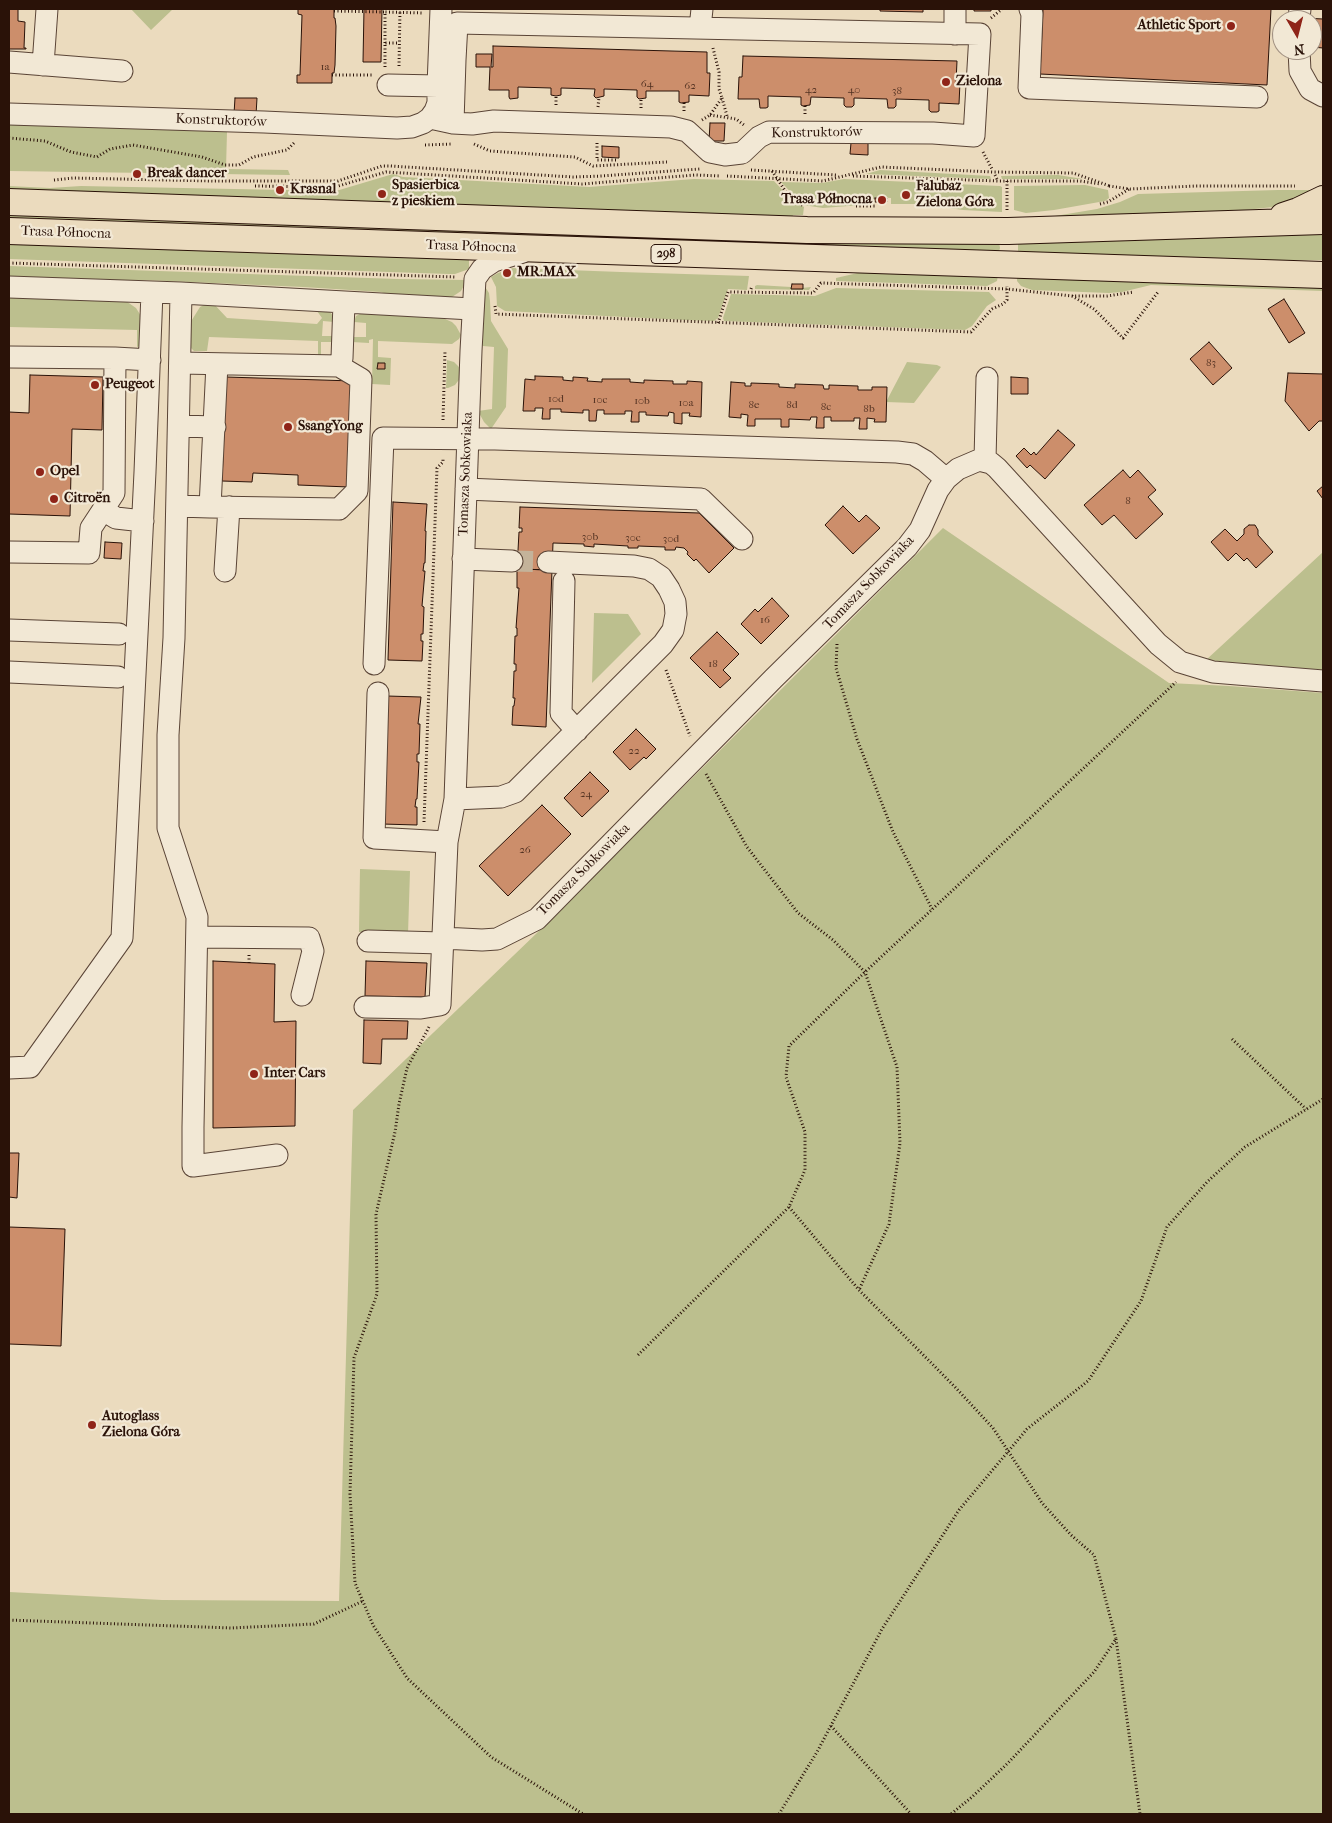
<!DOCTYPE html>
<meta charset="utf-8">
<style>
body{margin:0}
#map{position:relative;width:1332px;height:1823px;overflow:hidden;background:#ebdbbe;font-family:"IM FELL French Canon",serif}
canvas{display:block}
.frame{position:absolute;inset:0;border:10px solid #2a1208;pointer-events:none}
.north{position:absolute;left:1272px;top:10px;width:50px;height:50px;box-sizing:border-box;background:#f2e8d5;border:1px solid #a29283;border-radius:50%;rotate:172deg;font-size:14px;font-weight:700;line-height:20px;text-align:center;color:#2a1208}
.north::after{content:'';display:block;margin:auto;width:18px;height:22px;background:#8f2418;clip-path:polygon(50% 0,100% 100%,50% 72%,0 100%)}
</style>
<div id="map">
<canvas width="1332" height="1823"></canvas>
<div class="frame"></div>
<div class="north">N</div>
</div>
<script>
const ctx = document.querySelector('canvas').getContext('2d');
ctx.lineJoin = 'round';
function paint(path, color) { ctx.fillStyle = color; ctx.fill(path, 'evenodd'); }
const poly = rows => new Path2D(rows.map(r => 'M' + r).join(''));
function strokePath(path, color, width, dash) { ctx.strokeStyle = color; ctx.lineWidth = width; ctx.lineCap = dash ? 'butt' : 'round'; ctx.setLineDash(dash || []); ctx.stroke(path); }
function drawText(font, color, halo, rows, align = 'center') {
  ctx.font = font + ' "IM FELL French Canon",serif'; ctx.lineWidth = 4.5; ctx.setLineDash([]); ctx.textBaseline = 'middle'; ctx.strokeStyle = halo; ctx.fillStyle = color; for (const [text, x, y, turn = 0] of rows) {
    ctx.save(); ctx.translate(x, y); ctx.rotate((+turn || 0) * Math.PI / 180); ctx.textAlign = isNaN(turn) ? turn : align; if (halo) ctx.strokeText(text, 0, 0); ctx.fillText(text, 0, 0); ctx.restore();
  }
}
paint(poly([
 [131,9,173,9,151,30],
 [9,122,227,132,226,169,288,170,290,175,9,171],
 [880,170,990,176,991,179,866,174],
 [393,174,403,177,589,187,694,179,774,181,792,200,804,207,803,215,793,215,792,219,9,193,9,186,50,188,81,186,336,191],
 [1058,175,1083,179,1002,179,1001,176],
 [844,179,1000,186,1002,187,1002,212,963,210,921,204,891,204,891,198,875,197,874,204,823,208,803,205,781,182,822,183],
 [1085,185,1108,190,1109,198,1105,201,1054,210,1026,213,1014,210,1014,186],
 [1278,190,1323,190,1273,207,1236,211,1228,210,1219,212,1043,218,1097,209,1120,202,1138,194],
 [9,212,999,242,1000,248,998,255,9,221],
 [1323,233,1323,260,1220,260,1018,255,1018,241],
 [9,241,469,257,469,269,455,274,448,274,9,259],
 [9,266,398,279,467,280,461,291,449,299,393,301,387,294,381,292,303,287,145,280,9,280],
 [513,268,621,272,749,276,747,290,728,289,718,318,714,321,685,320,505,311,497,306,496,287,491,277,498,273],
 [862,272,998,275,997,281,987,286,836,281,836,278],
 [1017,276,1323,286,1323,291,1151,285,1122,292,1109,293,1032,290,1021,286,1017,281],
 [484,285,489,293,490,301,491,321,508,349,506,407,491,429,484,422,478,411,492,409,494,347,483,346,479,343],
 [757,285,791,287,792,289,811,287,809,290,755,289,755,286],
 [836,288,989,292,996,300,987,306,972,326,965,330,724,321,723,318,731,294,815,296],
 [9,294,123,299,136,308,141,316,142,345,137,347,137,330,9,327],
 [208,303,213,303,227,318,317,324,322,318,317,311,330,312,334,317,334,322,323,321,322,336,336,336,336,342,321,342,321,359,318,356,318,341,209,337,207,351,194,351,189,346,190,323,200,307],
 [364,312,438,316,452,322,456,326,461,335,459,339,452,344,378,341,378,357,391,358,390,385,372,384,373,339,369,340,369,343,352,342,352,337,366,337,366,323,354,322,356,316],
 [447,360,454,362,458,366,460,369,461,377,455,385,448,388,446,388],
 [907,362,937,365,941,367,914,403,886,402],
 [943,528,1169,683,1229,686,1323,693,1323,1814,9,1814,9,1592,162,1600,339,1601,353,1110,540,930],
 [1323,552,1323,670,1206,660],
 [594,613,628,614,641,634,592,683],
 [360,869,410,871,408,934,359,932]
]), '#bcbf8e');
const building = poly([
 [9,9,18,9,18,21,25,22,24,48,26,48,26,49,9,49,9,9],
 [298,9,334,9,334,18,335,18,336,26,335,65,334,73,332,73,332,83,297,83,297,75,300,75,302,15,298,14,298,9],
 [364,9,382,9,381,62,363,62,364,9],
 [880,9,923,9,923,12,880,11,880,9],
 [974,9,991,9,991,11,974,11,974,9],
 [1043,9,1271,9,1267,85,1040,74,1043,9],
 [1282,17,1323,19,1323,48,1312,47,1312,20,1282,20,1282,17],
 [493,46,707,52,707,73,710,73,709,96,689,95,689,102,681,103,679,102,679,91,646,91,646,98,639,99,637,97,637,90,604,89,604,96,596,98,594,96,595,89,561,88,561,95,556,96,551,95,551,88,518,87,518,98,510,99,509,97,509,90,489,90,490,67,476,67,476,54,492,54,491,67,493,67,493,46],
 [743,56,957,61,956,82,960,82,959,104,939,103,939,111,937,112,931,112,929,110,929,100,896,99,896,106,894,108,888,108,887,99,854,98,854,105,852,107,846,107,844,105,844,98,811,97,810,105,803,106,801,105,801,97,768,96,768,107,766,108,760,108,759,99,738,99,739,77,742,77,743,56],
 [235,98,257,98,256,115,234,114,235,98],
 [710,123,725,123,724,141,709,141,710,123],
 [851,143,868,143,868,155,850,154,851,143],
 [602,146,619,147,619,158,602,157,602,146],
 [875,198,887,198,887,202,875,202,875,198],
 [792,284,803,284,803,289,791,289,792,284],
 [1284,299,1305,333,1289,343,1268,309,1284,299],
 [1209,342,1232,368,1213,385,1190,359,1209,342],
 [378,363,385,363,385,369,377,369,378,363],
 [1288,373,1323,374,1323,421,1319,421,1309,431,1285,401,1288,373],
 [30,375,103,377,102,430,72,429,70,516,9,514,9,412,29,413,30,375],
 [535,376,563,377,563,380,573,381,573,377,588,378,587,381,602,382,602,379,630,379,630,382,644,383,644,380,673,381,673,384,687,384,687,381,702,382,701,417,689,416,690,413,682,413,682,424,674,423,674,413,669,412,668,416,646,415,646,412,639,412,639,422,631,422,632,411,625,411,625,414,604,414,604,410,597,410,596,421,589,421,589,410,583,410,583,413,561,412,561,409,550,409,550,419,542,419,543,408,535,408,535,411,523,411,525,379,535,380,535,376],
 [226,377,353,381,349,487,298,485,298,475,253,473,252,482,222,481,226,377],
 [1011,377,1028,378,1028,394,1011,394,1011,377],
 [731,382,745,383,745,386,751,386,751,383,779,384,779,387,795,388,795,384,823,385,824,389,829,389,829,385,858,386,858,390,872,390,872,387,887,387,886,422,874,422,875,419,867,418,867,429,859,429,860,418,854,418,854,421,831,421,831,417,824,417,824,428,816,428,817,417,811,417,810,420,789,419,789,427,781,427,781,419,755,419,755,426,747,426,748,415,741,414,741,418,729,417,731,382],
 [1058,430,1075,445,1045,479,1030,465,1027,468,1016,456,1024,448,1031,455,1034,452,1036,455,1058,430],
 [1123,470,1130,478,1138,470,1156,490,1148,497,1163,514,1136,539,1114,515,1102,525,1084,505,1123,470],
 [1323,486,1323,499,1317,491,1323,486],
 [393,502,427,504,425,531,426,531,425,563,424,563,423,571,425,571,422,606,424,607,423,634,421,634,421,641,423,641,422,661,388,660,393,502],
 [843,506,859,522,866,515,880,528,853,554,825,525,843,506],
 [520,507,699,513,734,548,709,573,696,559,694,561,687,554,688,552,684,548,676,547,675,550,665,550,665,547,638,546,638,548,628,548,628,546,594,544,594,547,584,546,584,544,553,543,552,570,517,569,519,532,522,532,522,528,519,528,520,507],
 [1249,525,1255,525,1258,530,1258,535,1273,552,1256,568,1247,558,1244,561,1236,553,1228,561,1211,542,1225,529,1237,541,1244,534,1244,529,1249,525],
 [105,542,122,543,121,559,104,558,105,542],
 [517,569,552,570,546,727,512,725,513,706,514,706,515,698,513,698,514,671,516,671,516,664,514,664,515,636,517,636,517,628,516,628,519,588,517,588,517,569],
 [772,598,789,616,761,644,741,624,755,609,758,612,772,598],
 [717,632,739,654,723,670,731,678,720,688,690,658,717,632],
 [387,696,421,697,418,724,420,724,419,754,417,754,417,762,419,762,417,799,416,799,415,807,417,807,417,825,382,824,387,696],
 [636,729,656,749,646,759,644,757,630,770,613,752,636,729],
 [590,772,609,791,582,817,564,798,590,772],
 [542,805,571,834,508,896,479,866,542,805],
 [213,961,275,964,274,1022,296,1021,295,1126,213,1128,213,961],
 [366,961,427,963,425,997,365,996,366,961],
 [364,1020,408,1021,407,1039,382,1039,381,1064,363,1063,364,1020],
 [9,1153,19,1153,17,1198,9,1197,9,1153],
 [9,1227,65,1229,61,1346,9,1344,9,1227]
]);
paint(building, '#cc8e6b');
strokePath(building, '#2a1208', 1);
strokePath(poly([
 [512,561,548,562]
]), '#c4b39a', 21, [21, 11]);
const minor = poly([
 [1030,9,1032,14,1029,88,1257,97],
 [1299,18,1300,9],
 [700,28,702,9],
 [955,34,955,9],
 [1299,50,1300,71,1310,89,1323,96],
 [442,60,455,60,453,123],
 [9,62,122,71],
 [43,65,47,9],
 [388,85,438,86,441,9],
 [9,114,264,122,397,128,412,127,423,123,430,118,435,111,438,103,438,86],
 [430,118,453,123,472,124,494,121,671,127,687,131,710,152,725,155,742,153,759,137,769,132,933,133,974,136,980,34,457,23,455,60],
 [9,287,181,293,472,309],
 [181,293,174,638,168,735,168,828,197,917,193,1127,193,1166,277,1155],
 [9,357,115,358,150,360],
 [180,363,339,366,342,358,344,303],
 [179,426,215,427],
 [985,460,987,378],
 [466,489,701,499,742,539],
 [177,506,210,507,217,364],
 [210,507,339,509,357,491,361,379,339,366],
 [103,510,116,518,143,521],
 [9,552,89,553,91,528,114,493,115,358],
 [463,559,512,561],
 [225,571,229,507],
 [564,581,561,713,577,731],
 [9,630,119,634],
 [374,664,383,438,495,439,897,452,913,454,925,461,946,479],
 [9,672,118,677],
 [378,693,374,838,447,842],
 [455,799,501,797,515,792,663,644,673,630,676,614,675,602,669,589,661,577,649,569,634,566,548,562],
 [197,937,309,938,313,951,302,995],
 [442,938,482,940,497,939,537,919,773,679,907,547,920,530,938,490,946,479,958,469,979,460,991,463,997,468,1158,644,1180,662,1213,672,1323,681],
 [368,941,442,943],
 [365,1007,421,1008,440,1005,447,842,455,799,471,351,475,279,482,269,494,261,523,252],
 [9,1068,30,1067,122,938,145,472,152,292]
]);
const major = poly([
 [9,202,807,230,1008,231,1323,221],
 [1283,216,1298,211,1323,199],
 [9,231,1323,275]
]);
strokePath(minor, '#5a4436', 23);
strokePath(major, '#2a1208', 28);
strokePath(poly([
 [334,11,385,12],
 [991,18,1002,9],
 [385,43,385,12,423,13],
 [399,66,400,9],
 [385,67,385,43,399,43],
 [332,75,373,75],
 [722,98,727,116],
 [556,105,556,96],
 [598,107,599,97],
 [641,108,641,99],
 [684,111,684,103],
 [805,114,805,106],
 [710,115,736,119,744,125],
 [702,120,710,115,722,98,719,89,719,72,713,48],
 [9,138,45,141,71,152,97,157,110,149,133,145,202,157,225,165,239,165,253,157,287,150,294,143],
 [597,143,597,160,618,160],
 [474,144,490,151,575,157,593,166,667,162],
 [425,145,453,144],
 [983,152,992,169],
 [751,170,836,175],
 [772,171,786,192,796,202,804,206],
 [995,175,998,181],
 [727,176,823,181,881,167,993,172,1073,173,1110,186],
 [853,176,998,181,1080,181,1101,184],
 [54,180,73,178,213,181,338,181,382,166,390,166,573,177,602,176,700,169],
 [1007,181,1007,210],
 [255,186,335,187,386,172,582,184,695,175,721,176],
 [1109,186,1130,189,1196,186,1295,186],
 [1100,204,1108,202,1129,189],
 [856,206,875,206],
 [9,263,455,277],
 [751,289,752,286],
 [1072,296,1094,309,1123,338,1158,292],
 [495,306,496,314,971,332,992,309,1003,304,1007,300,1007,286],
 [718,323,728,292,813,293,821,283,1007,289,1072,296,1107,296,1134,292],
 [443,420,445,351],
 [837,644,836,668,857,739,893,832,932,909],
 [666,670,690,736],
 [706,774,747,847,798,913,833,940,865,972,897,1067,900,1143,889,1224,859,1290],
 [424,822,437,468,443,462,443,459],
 [249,963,249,955],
 [429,1027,407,1068,399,1104,395,1132,376,1214,377,1294,354,1358,350,1494,355,1583,373,1625,407,1678,491,1757,583,1814],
 [1232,1039,1306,1109],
 [789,1207,859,1290,955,1387,993,1428,1042,1503,1071,1535,1094,1555,1116,1639,1094,1672,1008,1763,972,1797,951,1814],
 [638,1355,789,1207,805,1170,805,1132,786,1077,789,1046,865,972,1176,682],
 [9,1620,231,1628,314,1624,363,1601],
 [1116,1639,1140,1814],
 [831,1726,911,1814],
 [779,1814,817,1752,882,1629,959,1510,1027,1429,1088,1381,1141,1301,1167,1227,1207,1182,1245,1147,1323,1099]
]), '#2a1208', 3, [1, 2.5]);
strokePath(minor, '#f2e8d5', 21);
strokePath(major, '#ebdbbe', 26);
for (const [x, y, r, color] of [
 [1231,26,5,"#8f2418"],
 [946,82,5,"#8f2418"],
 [137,174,5,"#8f2418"],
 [280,190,5,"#8f2418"],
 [382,194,5,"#8f2418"],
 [906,195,5,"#8f2418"],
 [882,200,5,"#8f2418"],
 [507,273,5,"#8f2418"],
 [95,385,5,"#8f2418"],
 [288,427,5,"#8f2418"],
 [40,472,5,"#8f2418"],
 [54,499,5,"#8f2418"],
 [254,1074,5,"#8f2418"],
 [92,1425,5,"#8f2418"]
]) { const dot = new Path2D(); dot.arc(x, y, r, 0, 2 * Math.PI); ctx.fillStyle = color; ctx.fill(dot); strokePath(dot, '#f2e8d5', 2); }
drawText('11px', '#523121', null, [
 ["1a",325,67],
 ["64",647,84],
 ["62",690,86],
 ["42",811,90],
 ["40",854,90],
 ["38",897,91],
 ["83",1211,363],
 ["10d",556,399],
 ["10c",600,400],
 ["10b",642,401],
 ["10a",686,403],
 ["8e",754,405],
 ["8d",792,405],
 ["8c",826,407],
 ["8b",869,409],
 ["8",1128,501],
 ["30b",590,537],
 ["30c",633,538],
 ["30d",671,539],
 ["16",765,620],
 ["18",713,664],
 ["22",634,751],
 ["24",586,794],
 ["26",525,850]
]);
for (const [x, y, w] of [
 [666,254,30]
]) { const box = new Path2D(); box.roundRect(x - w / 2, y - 9.5, w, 19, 4); ctx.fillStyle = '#f2e8d5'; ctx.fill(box); strokePath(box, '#2a1208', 1); }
drawText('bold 12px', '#2a1208', null, [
 ["298",666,254]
]);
drawText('bold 14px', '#2a1208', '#f2e8d5', [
 ["Athletic Sport",1221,26,"right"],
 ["Zielona",956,82],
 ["Break dancer",147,174],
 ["Spasierbica",392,186],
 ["z pieskiem",392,202],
 ["Falubaz",916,187],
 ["Zielona Góra",916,203],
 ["Krasnal",290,190],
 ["Trasa Północna",872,200,"right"],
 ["MR.MAX",517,273],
 ["Peugeot",105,385],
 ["SsangYong",298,427],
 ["Opel",50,472],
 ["Citroën",64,499],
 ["Inter Cars",264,1074],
 ["Autoglass",102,1417],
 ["Zielona Góra",102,1433]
], 'left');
drawText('14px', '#2a1208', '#f2e8d5', [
 ["Konstruktorów",221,121,2],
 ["Konstruktorów",817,133,-1],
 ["Trasa Północna",66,233,2],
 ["Trasa Północna",471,247,2],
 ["Tomasza Sobkowiaka",466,474,-88],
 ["Tomasza Sobkowiaka",869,583,-46],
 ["Tomasza Sobkowiaka",584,870,-45]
]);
</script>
